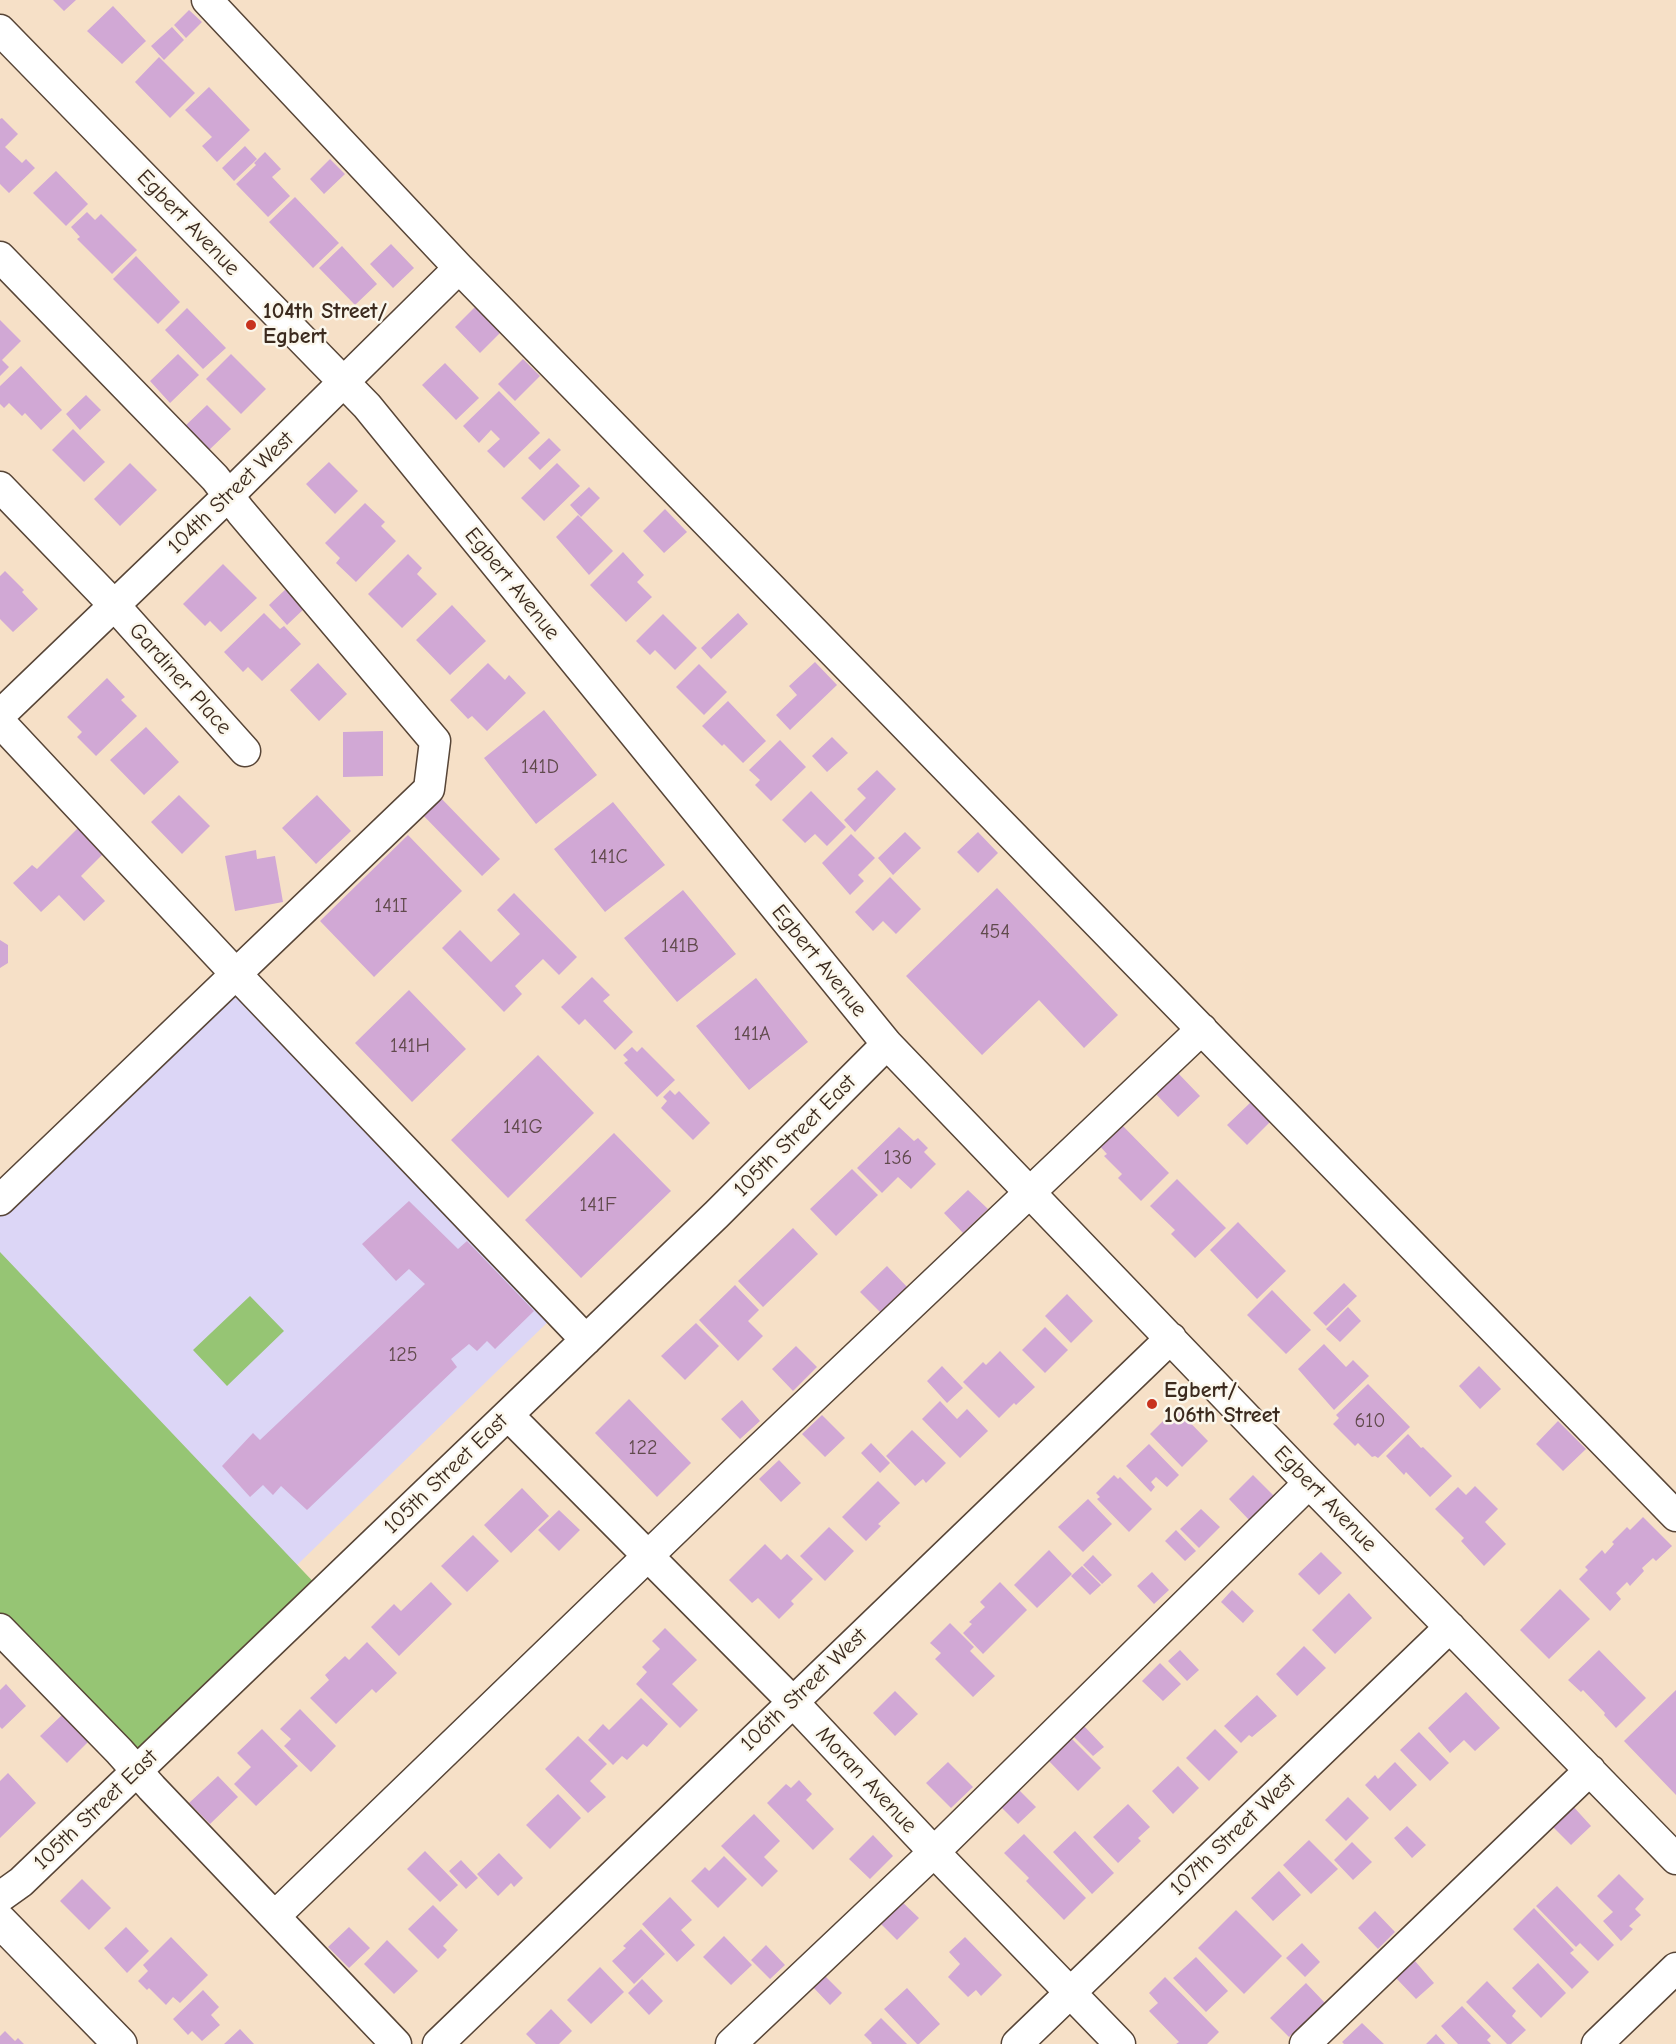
<!DOCTYPE html>
<style>
body{margin:0}
canvas{display:block;background:#f6e0c7}
</style>
<canvas width="1676" height="2044"></canvas>
<script>
const ctx = document.querySelector('canvas').getContext('2d');
ctx.lineJoin = 'round';
function paint(path, color) { ctx.fillStyle = color; ctx.fill(path, 'evenodd'); }
const poly = rows => new Path2D(rows.map(r => 'M' + r).join(''));
function strokePath(path, color, width, dash) { ctx.strokeStyle = color; ctx.lineWidth = width; ctx.lineCap = dash ? 'butt' : 'round'; ctx.setLineDash(dash || []); ctx.stroke(path); }
function drawText(font, color, halo, rows, align = 'center') {
  ctx.font = font + ' "Comic Neue",sans-serif'; ctx.lineWidth = 5; ctx.setLineDash([]); ctx.textBaseline = 'middle'; ctx.strokeStyle = halo; ctx.fillStyle = color; for (const [text, x, y, turn = 0] of rows) {
    ctx.save(); ctx.translate(x, y); ctx.rotate((+turn || 0) * Math.PI / 180); ctx.textAlign = isNaN(turn) ? turn : align; if (halo) ctx.strokeText(text, 0, 0); ctx.fillText(text, 0, 0); ctx.restore();
  }
}
paint(poly([
 [232,982,553,1317,295,1567,0,1260,0,1207]
]), '#dcd6f6');
paint(poly([
 [0,1252,323,1592,144,1764,0,1622],
 [250,1296,284,1331,227,1386,193,1350]
]), '#96c574');
paint(poly([
 [53,0,76,0,64,11],
 [113,6,146,41,122,64,87,31],
 [189,10,202,22,186,38,174,25],
 [172,27,184,40,164,60,151,46],
 [159,57,195,93,170,118,135,82],
 [209,87,250,130,217,162,202,146,212,137,185,110],
 [2,118,18,134,5,147,22,163,26,159,35,168,9,193,0,184,0,119],
 [245,146,257,159,234,181,222,168],
 [265,152,281,169,272,177,290,196,268,217,236,184,256,165,254,163],
 [330,159,345,174,324,194,310,179],
 [56,171,88,204,66,226,33,193],
 [295,197,339,243,313,268,269,222],
 [87,212,95,220,101,214,137,250,112,274,77,239,80,237,71,227],
 [391,244,414,268,393,288,370,264],
 [342,246,377,284,355,305,319,268],
 [136,256,180,302,158,324,113,279],
 [476,306,501,332,480,353,455,327],
 [187,308,226,348,203,369,165,330],
 [0,320,21,341,2,360,9,367,0,376],
 [178,354,199,375,170,403,150,381],
 [231,354,266,389,241,414,206,379],
 [523,359,540,376,515,401,498,384],
 [445,363,479,398,456,420,422,385],
 [21,366,62,410,41,430,25,413,22,416,9,403,4,408,0,404,0,386],
 [499,391,540,433,504,468,487,451,500,439,491,430,479,443,463,426],
 [86,395,101,410,80,430,66,414],
 [207,405,231,429,208,451,184,427],
 [73,429,105,462,84,482,52,450],
 [549,438,561,450,540,470,528,458],
 [329,462,358,491,335,514,306,484],
 [130,463,157,490,120,526,94,499],
 [557,463,580,486,544,521,521,498],
 [589,487,600,498,581,517,570,505],
 [365,503,385,522,381,526,396,541,356,582,336,563,340,558,325,543],
 [665,509,687,532,664,553,643,531],
 [578,515,613,551,589,575,556,537],
 [623,552,644,575,637,582,652,597,626,622,590,585],
 [408,554,422,568,417,574,437,594,402,628,368,594],
 [223,564,257,598,221,632,210,621,205,626,183,604],
 [5,571,24,590,22,592,38,609,13,632,0,619,0,576],
 [288,587,307,606,287,625,269,605],
 [452,605,486,641,450,675,416,640],
 [264,613,280,629,284,626,301,644,262,681,248,667,243,672,224,652],
 [738,613,748,624,711,659,701,648],
 [663,614,697,648,675,670,655,650,650,655,636,641],
 [815,662,837,685,790,730,776,715,797,695,789,686],
 [318,663,347,694,319,721,290,690],
 [488,663,505,680,509,675,526,693,487,731,472,716,468,719,450,700],
 [699,664,727,692,704,715,676,687],
 [107,678,125,697,121,700,137,716,96,756,77,737,82,732,67,717],
 [728,701,766,741,743,763,724,744,722,746,702,726],
 [544,710,597,775,536,824,484,758],
 [146,727,179,762,144,795,110,760],
 [383,731,383,776,343,777,343,732],
 [832,737,848,753,827,772,812,756],
 [780,740,806,767,771,801,755,785,760,780,749,770],
 [877,770,896,789,855,832,844,820,866,798,857,789],
 [811,791,846,827,827,846,815,834,805,843,782,820],
 [179,795,210,826,182,854,151,822],
 [317,795,351,831,316,864,282,828],
 [438,795,500,859,482,876,420,812],
 [613,802,665,865,605,912,554,849],
 [80,826,105,852,81,876,105,901,84,921,59,895,41,912,13,883,32,865,37,869],
 [905,832,921,848,893,875,878,858],
 [978,832,998,853,978,873,957,852],
 [851,834,875,858,858,875,864,881,850,895,822,863],
 [408,835,462,891,374,977,320,921],
 [256,850,257,859,275,856,283,902,235,911,225,856],
 [890,877,921,909,896,934,883,921,873,931,855,912],
 [997,888,1118,1015,1084,1048,1039,1000,982,1055,906,976],
 [683,890,736,954,677,1002,624,938],
 [514,893,577,957,559,975,543,959,515,986,522,994,504,1012,442,948,460,930,491,962,520,934,497,910],
 [0,940,8,945,8,963,0,968],
 [592,977,610,995,603,1001,633,1032,615,1050,585,1019,579,1025,561,1007],
 [756,978,808,1042,749,1090,696,1026],
 [409,990,466,1049,412,1102,355,1043],
 [632,1047,637,1052,642,1047,675,1080,657,1097,624,1063,628,1060,623,1055],
 [538,1055,594,1113,508,1198,451,1140],
 [1176,1071,1200,1096,1178,1117,1154,1092],
 [670,1090,675,1095,679,1091,710,1123,693,1140,661,1108,667,1101,663,1097],
 [1251,1102,1270,1122,1247,1145,1227,1125],
 [1119,1122,1169,1173,1141,1201,1118,1178,1122,1174,1104,1156,1107,1154,1097,1143],
 [899,1127,914,1141,918,1138,928,1148,924,1152,936,1164,911,1189,898,1177,882,1193,857,1168],
 [614,1133,671,1191,581,1278,525,1220],
 [852,1169,878,1195,836,1236,810,1209],
 [1177,1179,1226,1228,1195,1258,1171,1234,1175,1230,1150,1206],
 [968,1190,988,1209,963,1233,944,1213],
 [409,1201,458,1249,467,1241,534,1311,495,1349,487,1341,477,1351,469,1344,451,1359,457,1367,307,1510,281,1486,273,1495,263,1485,250,1497,222,1466,253,1433,260,1440,425,1284,409,1269,396,1281,362,1244],
 [1238,1222,1286,1271,1257,1299,1210,1250],
 [793,1228,818,1254,763,1307,738,1281],
 [887,1266,908,1288,881,1313,860,1292],
 [1344,1283,1357,1296,1326,1326,1313,1313],
 [735,1285,759,1310,748,1321,763,1336,738,1361,699,1320],
 [1272,1290,1311,1330,1286,1354,1247,1315],
 [1067,1294,1093,1321,1071,1343,1045,1316],
 [1348,1307,1361,1321,1340,1342,1326,1329],
 [696,1323,719,1346,685,1380,661,1356],
 [1045,1327,1068,1350,1045,1373,1022,1350],
 [1324,1344,1346,1367,1353,1360,1369,1376,1334,1410,1298,1369],
 [796,1346,817,1367,793,1391,772,1369],
 [1000,1351,1035,1387,1016,1405,1014,1403,999,1418,963,1382,983,1362,986,1365],
 [942,1366,963,1388,947,1403,927,1381],
 [1479,1366,1501,1389,1480,1409,1459,1386],
 [1368,1384,1410,1427,1378,1458,1375,1456,1372,1457,1358,1443,1355,1446,1333,1424,1339,1418,1336,1415],
 [629,1399,691,1463,657,1497,595,1433],
 [742,1400,760,1421,740,1439,721,1419],
 [940,1401,957,1419,967,1409,988,1431,960,1458,922,1419],
 [1176,1408,1208,1441,1182,1467,1150,1434],
 [822,1415,845,1438,825,1457,802,1434],
 [1558,1421,1586,1449,1563,1471,1536,1444],
 [912,1430,946,1463,926,1483,923,1479,915,1486,886,1456],
 [1408,1434,1421,1448,1423,1447,1452,1476,1430,1497,1406,1472,1404,1475,1386,1456],
 [871,1443,890,1463,880,1473,861,1453],
 [1149,1444,1179,1475,1167,1487,1156,1477,1151,1482,1155,1487,1151,1492,1126,1466],
 [779,1460,801,1483,781,1502,759,1479],
 [1114,1475,1118,1479,1120,1477,1152,1509,1129,1532,1097,1499,1100,1497,1096,1493],
 [1253,1475,1276,1498,1251,1522,1229,1499],
 [878,1481,900,1503,878,1524,881,1526,866,1541,842,1517],
 [1475,1486,1498,1509,1485,1522,1506,1544,1484,1566,1461,1541,1464,1538,1435,1509,1458,1487,1466,1495],
 [522,1488,549,1516,511,1553,484,1525],
 [1088,1499,1112,1524,1083,1552,1058,1527],
 [1201,1509,1220,1527,1199,1548,1180,1529],
 [559,1510,580,1530,559,1551,538,1530],
 [1643,1517,1672,1546,1656,1561,1653,1558,1642,1568,1644,1571,1630,1586,1627,1582,1616,1593,1621,1599,1610,1611,1579,1579,1588,1570,1585,1567,1602,1550,1605,1554,1614,1544,1612,1542,1627,1527,1630,1530],
 [829,1527,854,1551,825,1581,800,1556],
 [1176,1530,1196,1551,1185,1561,1165,1541],
 [473,1535,499,1561,467,1592,441,1566],
 [765,1544,781,1560,787,1554,813,1579,791,1601,794,1604,779,1619,758,1598,752,1603,729,1580],
 [1049,1550,1072,1574,1037,1608,1014,1585],
 [1321,1552,1342,1573,1319,1595,1298,1574],
 [1093,1555,1112,1575,1102,1584,1083,1565],
 [1082,1566,1101,1585,1090,1595,1071,1576],
 [1152,1572,1169,1590,1154,1604,1137,1586],
 [431,1582,452,1604,399,1656,371,1627,394,1604,401,1611],
 [1000,1582,1027,1610,983,1654,963,1633,972,1624,969,1622,985,1607,980,1602],
 [1560,1589,1590,1619,1549,1659,1520,1630],
 [1232,1590,1254,1611,1243,1623,1221,1602],
 [1349,1593,1372,1618,1335,1654,1312,1630],
 [950,1623,974,1647,970,1651,995,1676,973,1697,935,1659,941,1653,930,1643],
 [665,1628,697,1660,672,1684,698,1710,680,1728,636,1684,647,1672,642,1667,660,1649,652,1641],
 [367,1642,397,1673,376,1693,372,1689,336,1724,310,1698,329,1680,325,1675,345,1656,349,1660],
 [1304,1646,1326,1668,1297,1696,1276,1674],
 [1180,1650,1199,1670,1187,1681,1168,1661],
 [1599,1650,1646,1698,1616,1728,1604,1715,1605,1713,1583,1690,1581,1692,1568,1680],
 [1160,1663,1181,1684,1163,1701,1142,1681],
 [6,1684,26,1706,2,1729,0,1727,0,1690],
 [1676,1690,1676,1795,1624,1741],
 [895,1691,918,1714,895,1736,873,1713],
 [1466,1692,1500,1728,1475,1751,1464,1740,1450,1753,1428,1728],
 [1257,1695,1277,1716,1252,1737,1249,1735,1241,1743,1224,1726],
 [641,1698,668,1724,647,1747,643,1744,627,1760,622,1756,613,1765,588,1740,603,1724,609,1730],
 [300,1709,336,1746,311,1772,284,1746,291,1739,280,1729],
 [63,1714,89,1741,67,1763,40,1736],
 [1084,1726,1104,1747,1093,1756,1073,1736],
 [262,1729,298,1766,256,1806,234,1784,251,1767,237,1753],
 [1215,1729,1238,1752,1209,1781,1186,1758],
 [1419,1732,1449,1763,1430,1781,1400,1750],
 [578,1736,607,1764,590,1781,606,1797,588,1813,545,1769],
 [1070,1737,1101,1768,1078,1791,1047,1759],
 [948,1762,973,1787,951,1808,926,1783],
 [1395,1762,1417,1785,1390,1811,1365,1785,1375,1775,1378,1779],
 [1178,1766,1199,1788,1173,1814,1152,1791],
 [8,1773,36,1803,0,1838,0,1781],
 [218,1776,238,1797,210,1824,189,1803],
 [799,1780,812,1794,806,1800,834,1829,813,1850,767,1803,786,1784,791,1788],
 [1018,1789,1036,1807,1018,1824,1000,1806],
 [558,1794,581,1818,550,1849,526,1825],
 [1348,1797,1369,1818,1346,1841,1325,1820],
 [1128,1804,1150,1827,1138,1838,1141,1841,1118,1863,1093,1837],
 [1571,1804,1591,1826,1571,1845,1550,1824],
 [754,1814,780,1841,764,1857,778,1871,762,1887,721,1846],
 [1407,1826,1426,1845,1412,1858,1394,1838],
 [1075,1831,1114,1873,1092,1894,1053,1852],
 [1024,1834,1086,1898,1064,1920,1026,1881,1029,1878,1004,1853],
 [873,1835,893,1856,870,1879,849,1859],
 [1309,1840,1338,1869,1311,1894,1283,1865],
 [1352,1842,1372,1862,1353,1880,1334,1860],
 [425,1851,458,1885,440,1902,407,1869],
 [499,1853,523,1878,514,1887,511,1883,498,1896,477,1874],
 [724,1856,747,1879,718,1908,691,1881,705,1867,709,1871],
 [461,1860,478,1878,466,1889,449,1871],
 [1279,1871,1301,1895,1273,1921,1251,1898],
 [1619,1874,1644,1899,1635,1909,1641,1915,1629,1926,1633,1929,1621,1941,1603,1921,1613,1912,1597,1896],
 [82,1879,111,1908,89,1930,60,1901],
 [1557,1886,1614,1945,1598,1961,1580,1943,1576,1947,1536,1906],
 [670,1897,692,1920,681,1930,695,1945,677,1962,642,1924],
 [898,1898,919,1918,897,1940,877,1920],
 [433,1905,458,1930,443,1946,447,1950,438,1959,408,1929],
 [1534,1908,1574,1950,1570,1953,1589,1972,1572,1989,1513,1929],
 [1236,1910,1282,1956,1244,1994,1198,1948],
 [1375,1911,1395,1932,1378,1949,1358,1928],
 [126,1927,149,1951,127,1973,104,1948],
 [349,1927,370,1948,349,1968,328,1947],
 [641,1929,665,1954,634,1984,612,1961,626,1948,623,1946],
 [724,1936,752,1965,731,1985,703,1957],
 [171,1937,208,1975,180,2003,173,1997,166,2005,149,1988,147,1990,138,1981,148,1971,143,1965],
 [965,1937,1002,1975,981,1996,976,1990,968,1997,948,1977,960,1964,949,1952],
 [387,1940,418,1971,394,1994,364,1964],
 [1302,1943,1320,1962,1305,1977,1286,1958],
 [766,1945,785,1965,770,1979,751,1960],
 [1196,1957,1228,1991,1206,2012,1173,1978],
 [1415,1961,1434,1983,1416,1999,1396,1978],
 [1538,1963,1566,1993,1541,2018,1512,1988],
 [600,1967,624,1992,591,2024,567,2000],
 [824,1975,842,1993,830,2005,812,1986],
 [1165,1977,1219,2032,1207,2044,1176,2044,1179,2042,1149,2011,1158,2003,1149,1993],
 [642,1979,663,2001,649,2015,628,1993],
 [1487,1981,1516,2011,1512,2016,1526,2030,1511,2044,1507,2044,1466,2002],
 [1306,1983,1325,2003,1289,2037,1270,2018],
 [907,1988,940,2024,919,2044,917,2044,884,2009],
 [203,1990,219,2007,211,2015,220,2025,202,2041,192,2031,188,2035,173,2019],
 [1462,2006,1491,2036,1487,2040,1491,2044,1458,2044,1441,2026],
 [551,2009,572,2031,559,2044,536,2044,526,2034],
 [881,2018,907,2044,871,2044,872,2043,864,2035],
 [1362,2023,1384,2044,1344,2044,1342,2042],
 [240,2029,254,2044,224,2044],
 [5,2031,15,2041,18,2038,24,2044,0,2044,0,2036],
 [1436,2034,1445,2044,1426,2044]
]), '#d1a8d5');
const minor = poly([
 [207,0,459,268,1676,1516],
 [0,30,367,406,887,1044,1309,1483,1676,1859],
 [0,257,215,478,241,512,435,741,429,789,0,1200],
 [0,487,115,606,245,751],
 [0,715,229,495,459,268],
 [0,722,235,973,586,1340],
 [508,1415,792,1701,934,1852,1120,2044],
 [0,1629,119,1751,152,1788,396,2044],
 [0,1897,21,1882,717,1214,887,1044],
 [275,1916,738,1469,1202,1029],
 [438,2044,1171,1338],
 [731,2044,934,1852,1309,1483],
 [1017,2044,1450,1627],
 [1305,2044,1590,1770],
 [1597,2044,1676,1968]
]);
const major = poly([
 [0,1921,120,2044]
]);
strokePath(minor, '#574537', 33);
strokePath(major, '#574537', 36);
strokePath(minor, '#fff', 30);
strokePath(major, '#fff', 33);
for (const [x, y, r, color] of [
 [251,325,6,"#c8321e"],
 [1152,1404,6,"#c8321e"]
]) { const dot = new Path2D(); dot.arc(x, y, r, 0, 2 * Math.PI); ctx.fillStyle = color; ctx.fill(dot); strokePath(dot, '#fbf7ec', 2); }
drawText('20px', '#604a4c', null, [
 ["141D",540,767],
 ["141C",609,857],
 ["141I",391,906],
 ["454",995,932],
 ["141B",680,946],
 ["141A",752,1034],
 ["141H",410,1046],
 ["141G",523,1127],
 ["136",898,1158],
 ["141F",598,1205],
 ["125",403,1355],
 ["610",1370,1421],
 ["122",643,1448]
]);
drawText('22px', '#3b2a1e', '#fbf7ec', [
 ["Egbert Avenue",188,223,46],
 ["104th Street West",231,493,-44],
 ["Egbert Avenue",512,584,51],
 ["Gardiner Place",180,679,48],
 ["Egbert Avenue",819,961,51],
 ["105th Street East",795,1136,-45],
 ["105th Street East",446,1474,-44],
 ["Egbert Avenue",1325,1499,46],
 ["106th Street West",804,1690,-44],
 ["Moran Avenue",866,1780,47],
 ["105th Street East",96,1810,-44],
 ["107th Street West",1233,1835,-44]
]);
drawText('bold 22px', '#3b2a1e', '#fbf7ec', [
 ["104th Street/",263,312],
 ["Egbert",263,337],
 ["Egbert/",1164,1391],
 ["106th Street",1164,1416]
], 'left');
</script>
